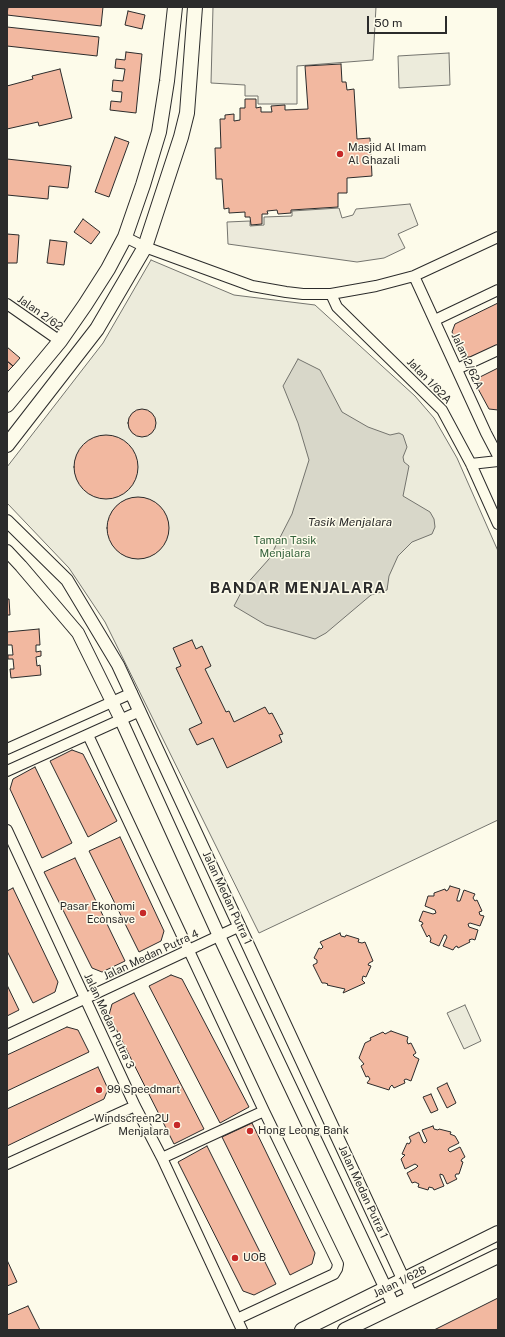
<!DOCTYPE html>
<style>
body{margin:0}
#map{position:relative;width:505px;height:1337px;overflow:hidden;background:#fdfbea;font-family:"Public Sans",sans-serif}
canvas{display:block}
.frame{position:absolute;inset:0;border:8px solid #2b2b2b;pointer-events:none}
.scale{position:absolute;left:367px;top:16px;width:80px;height:18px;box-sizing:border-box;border:2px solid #2b2b2b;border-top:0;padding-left:5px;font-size:12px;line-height:14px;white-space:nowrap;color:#2b2b2b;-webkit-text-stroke:3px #fdfbea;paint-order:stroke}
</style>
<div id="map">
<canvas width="505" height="1337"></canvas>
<div class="frame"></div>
<div class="scale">50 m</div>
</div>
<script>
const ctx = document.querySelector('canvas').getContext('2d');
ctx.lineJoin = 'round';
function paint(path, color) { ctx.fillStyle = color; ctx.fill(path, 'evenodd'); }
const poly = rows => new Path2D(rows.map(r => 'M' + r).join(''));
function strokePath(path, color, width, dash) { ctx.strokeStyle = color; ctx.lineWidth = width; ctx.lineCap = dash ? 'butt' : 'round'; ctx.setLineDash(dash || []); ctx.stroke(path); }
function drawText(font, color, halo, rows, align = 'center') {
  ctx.font = font + ' "Public Sans",sans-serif'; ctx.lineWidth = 3; ctx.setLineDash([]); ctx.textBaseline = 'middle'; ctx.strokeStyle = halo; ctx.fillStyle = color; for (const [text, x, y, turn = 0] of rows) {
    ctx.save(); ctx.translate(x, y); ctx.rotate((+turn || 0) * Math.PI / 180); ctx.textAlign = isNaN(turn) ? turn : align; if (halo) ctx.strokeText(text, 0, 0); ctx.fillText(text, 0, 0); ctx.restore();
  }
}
const green = poly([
 [449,53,450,85,399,88,398,56,449,53],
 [151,260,234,295,315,305,415,396,434,418,457,458,498,551,498,820,259,933,105,622,69,568,7,503,7,467,103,343,151,260],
 [465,1005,481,1041,464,1049,447,1013,465,1005]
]);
paint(green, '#ecebdb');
strokePath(green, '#74746e', 1);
const parking = poly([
 [213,7,376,7,373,60,297,66,297,104,258,104,258,96,245,96,245,85,211,83,213,7],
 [410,204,418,225,398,234,405,248,384,258,357,262,228,244,227,222,250,221,250,226,264,225,264,217,292,216,292,211,339,208,342,218,353,215,356,209,410,204]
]);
paint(parking, '#eceadb');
strokePath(parking, '#74746e', 1);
const water = poly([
 [298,359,320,370,342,412,368,427,390,435,399,433,403,435,407,447,403,457,404,462,409,466,403,496,430,512,434,519,435,527,432,534,412,542,398,556,389,576,387,590,371,595,326,633,315,639,266,625,234,606,244,587,269,559,292,514,309,460,298,423,283,386,298,359]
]);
paint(water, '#d8d7c9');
strokePath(water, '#74746e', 1);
const building = poly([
 [8,7,103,7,101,26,7,15,8,7],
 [128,11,145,15,142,29,125,25,128,11],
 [7,27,99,37,97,56,7,46,7,27],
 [126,52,142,54,136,113,110,110,111,101,121,102,122,92,112,91,113,80,123,81,125,69,115,68,116,59,125,60,126,52],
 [341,64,342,82,346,82,347,90,354,89,357,139,370,138,372,176,347,178,347,193,338,193,338,207,291,210,291,213,278,214,277,210,267,211,268,214,262,214,262,224,251,225,250,217,245,217,245,212,229,213,229,208,224,209,222,179,216,179,215,148,221,148,220,119,225,119,225,115,234,114,234,121,240,120,240,108,245,108,245,99,256,99,256,108,261,107,261,112,272,112,271,106,285,105,285,110,308,109,305,66,341,64],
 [60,69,72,118,39,126,38,122,7,129,7,86,33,79,32,76,60,69],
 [115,137,129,142,109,197,95,192,115,137],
 [7,159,71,166,68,188,49,186,48,199,7,195,7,159],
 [83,219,100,232,91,244,74,232,83,219],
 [7,234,19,235,17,263,7,263,7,234],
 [50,240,67,242,64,265,47,263,50,240],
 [498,303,498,347,473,358,464,356,452,332,455,324,498,303],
 [7,347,20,358,13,366,7,361,7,347],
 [7,361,13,366,7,372,7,361],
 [498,368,498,410,489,409,476,385,480,377,498,368],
 '128 423a14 14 0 1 1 28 0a14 14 0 1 1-28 0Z',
 '74 467a32 32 0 1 1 64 0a32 32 0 1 1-64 0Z',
 '107 528a31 31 0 1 1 62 0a31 31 0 1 1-62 0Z',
 [7,599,9,599,10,615,7,615,7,599],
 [39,629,40,645,36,645,36,652,41,651,41,656,36,657,37,666,40,665,41,675,11,678,10,669,14,669,13,659,8,659,8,655,13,655,12,645,7,645,7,632,39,629],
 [192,640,196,649,202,646,211,666,205,669,226,712,229,711,234,722,265,707,269,714,272,713,283,734,279,735,282,742,227,768,213,738,197,745,189,729,202,723,176,668,181,666,173,648,192,640],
 [72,750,83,754,117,821,88,837,50,761,72,750],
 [35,767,72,843,42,858,10,789,13,779,35,767],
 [120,837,164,931,161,941,139,952,89,851,120,837],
 [75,858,125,961,102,972,92,968,44,872,75,858],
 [450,886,460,889,457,899,457,901,460,901,464,890,475,894,473,898,475,901,477,900,482,911,479,912,480,915,484,916,480,926,470,923,468,924,469,927,478,930,475,940,472,939,469,940,470,942,458,948,457,946,455,947,453,950,443,946,447,937,446,935,444,935,439,946,430,942,431,939,429,935,427,937,421,925,423,924,422,922,419,921,423,911,433,914,436,913,435,910,425,906,428,896,434,896,434,893,445,889,446,891,448,890,450,886],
 [13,888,58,982,55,992,33,1003,7,951,7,891,13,888],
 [340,933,341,936,345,937,346,935,359,939,358,942,362,943,365,942,373,961,369,963,368,965,371,966,366,977,363,976,362,980,365,983,343,993,345,989,327,985,328,984,325,983,322,983,313,965,317,963,317,960,314,958,319,948,321,949,323,947,320,942,340,933],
 [171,975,182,979,249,1107,220,1123,149,986,171,975],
 [7,985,19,1010,7,1016,7,985],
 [134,993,204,1129,174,1144,109,1015,112,1004,134,993],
 [67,1027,78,1030,89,1052,7,1091,7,1055,67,1027],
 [391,1031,408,1037,407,1041,408,1044,411,1043,416,1053,413,1055,415,1057,419,1059,411,1081,406,1079,404,1080,405,1083,394,1088,392,1085,390,1087,389,1090,367,1083,370,1079,368,1076,366,1077,361,1066,364,1064,359,1058,365,1043,371,1040,370,1038,383,1032,385,1034,391,1031],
 [98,1067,108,1089,104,1099,7,1146,7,1109,98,1067],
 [447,1083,456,1103,447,1108,437,1088,447,1083],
 [431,1094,438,1110,431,1113,423,1097,431,1094],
 [252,1123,315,1253,312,1264,290,1275,222,1137,252,1123],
 [433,1126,434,1129,438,1130,439,1129,451,1132,450,1134,455,1136,459,1143,449,1148,448,1150,450,1152,460,1147,465,1157,462,1159,461,1161,463,1162,459,1174,456,1174,455,1176,457,1179,447,1184,443,1175,440,1174,440,1176,444,1186,434,1190,433,1188,429,1187,428,1190,418,1187,419,1184,415,1182,412,1183,407,1173,416,1168,418,1166,415,1164,405,1169,401,1159,405,1155,402,1154,407,1143,409,1144,411,1141,409,1137,419,1132,423,1142,425,1143,427,1141,422,1130,433,1126],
 [207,1146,276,1284,254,1295,243,1291,178,1162,207,1146],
 [7,1260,17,1282,7,1286,7,1260],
 [498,1298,498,1330,434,1330,498,1298],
 [28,1306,40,1330,7,1330,7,1315,28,1306]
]);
paint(building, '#f2b8a0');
strokePath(building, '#2b2b2b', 1);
const minor = poly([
 [125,237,145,247,252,286,286,292,303,294,331,294,376,286,414,276,498,237],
 [414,276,486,433,498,456],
 [331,294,337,307,442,410,471,464,498,524],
 [7,304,60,341],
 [435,320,498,290],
 [457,369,498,350],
 [471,464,498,461],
 [88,735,264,1111,338,1264,337,1269,334,1274,237,1319],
 [7,749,132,693],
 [7,771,140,711],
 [7,830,135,1106,162,1158,242,1330],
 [7,1035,240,926],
 [162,1158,264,1111],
 [7,1164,135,1106]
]);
const tertiary = poly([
 [7,521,67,580,118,665,412,1298],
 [7,551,21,566,78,633,121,720,219,936,394,1306]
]);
const secondary = poly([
 [7,405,60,341,85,305,108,269,125,237,143,185,159,132,167,81,175,7],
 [7,445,97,329,145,247,181,137,187,113,195,7],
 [302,1330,498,1233],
 [345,1330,498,1256]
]);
strokePath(minor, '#2b2b2b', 12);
strokePath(tertiary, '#2b2b2b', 14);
strokePath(secondary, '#2b2b2b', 16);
strokePath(minor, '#fdfbea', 10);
strokePath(tertiary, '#fdfbea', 12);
strokePath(secondary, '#fdfbea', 14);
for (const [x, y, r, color] of [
 [340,154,4,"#c62828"],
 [143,913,4,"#c62828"],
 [99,1090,4,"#c62828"],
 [177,1125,4,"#c62828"],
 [250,1131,4,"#c62828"],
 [235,1258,4,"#c62828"]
]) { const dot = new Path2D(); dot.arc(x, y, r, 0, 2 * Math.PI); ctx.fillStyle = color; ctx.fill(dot); strokePath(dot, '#fdfbea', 1.5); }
drawText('11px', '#2b2b2b', '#fdfbea', [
 ["Masjid Al Imam",348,148],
 ["Al Ghazali",348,161],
 ["Pasar Ekonomi",135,907,"right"],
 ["Econsave",135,920,"right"],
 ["99 Speedmart",107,1090],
 ["Windscreen2U",169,1119,"right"],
 ["Menjalara",169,1132,"right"],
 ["Hong Leong Bank",258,1131],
 ["UOB",243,1258]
], 'left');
drawText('11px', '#2b2b2b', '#fdfbea', [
 ["Jalan 2/62",40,313,35],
 ["Jalan 2/62A",467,361,65],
 ["Jalan 1/62A",429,381,46],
 ["Jalan Medan Putra 1",227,898,65],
 ["Jalan Medan Putra 4",151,955,-25],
 ["Jalan Medan Putra 3",109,1021,65],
 ["Jalan Medan Putra 1",363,1192,65],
 ["Jalan 1/62B",400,1282,-26]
]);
drawText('11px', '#34623c', '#fdfbea', [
 ["Taman Tasik",285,541],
 ["Menjalara",285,554]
]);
drawText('italic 12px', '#2b2b2b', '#fdfbea', [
 ["Tasik Menjalara",350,522]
]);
ctx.letterSpacing = '1px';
drawText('bold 15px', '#2b2b2b', '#fdfbea', [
 ["BANDAR MENJALARA",298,588]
]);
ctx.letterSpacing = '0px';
</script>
